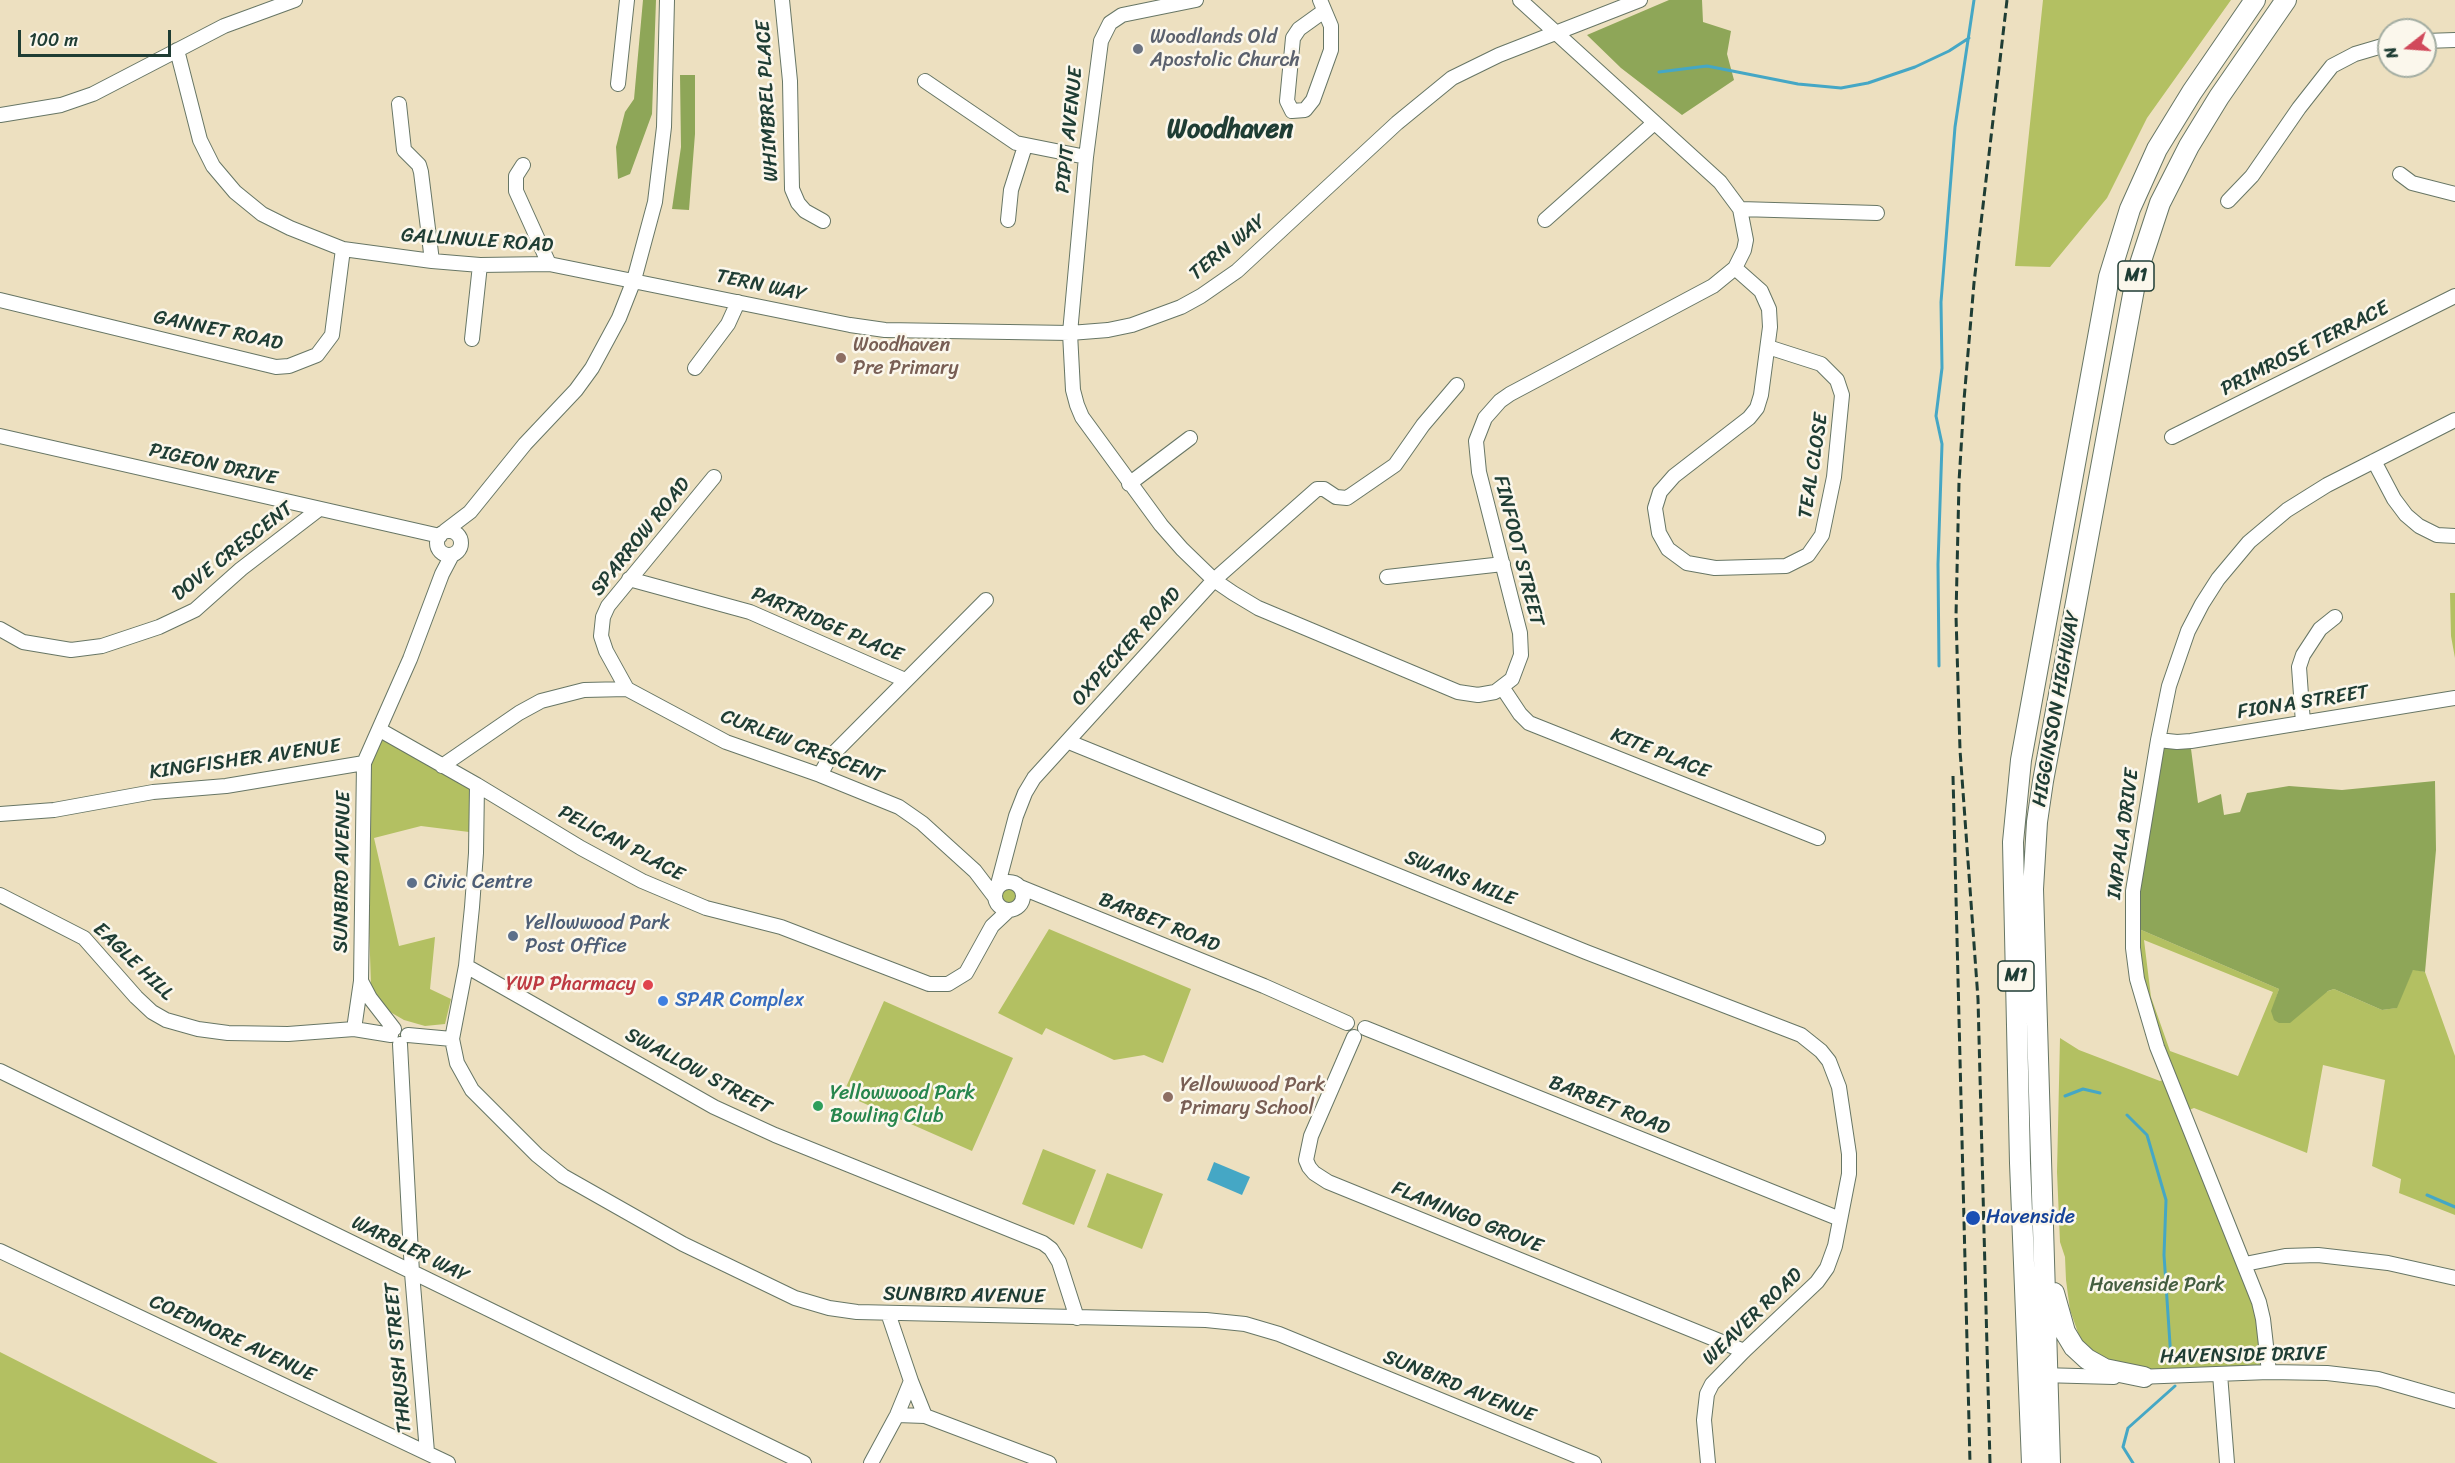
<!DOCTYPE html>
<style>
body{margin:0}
#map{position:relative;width:2455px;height:1463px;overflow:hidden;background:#ede0c0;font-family:Sriracha,sans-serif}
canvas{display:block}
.north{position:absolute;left:2377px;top:18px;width:60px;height:60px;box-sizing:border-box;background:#fbf7ec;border:2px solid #a3ada2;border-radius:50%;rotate:253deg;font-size:16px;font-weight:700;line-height:24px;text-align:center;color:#1f3d34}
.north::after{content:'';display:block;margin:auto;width:21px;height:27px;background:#d1495b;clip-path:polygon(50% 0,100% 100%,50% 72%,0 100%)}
.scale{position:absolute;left:18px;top:30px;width:153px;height:27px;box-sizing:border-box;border:3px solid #1f3d34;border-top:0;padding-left:8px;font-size:18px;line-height:21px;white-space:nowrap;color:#1f3d34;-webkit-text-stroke:4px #fbf7ec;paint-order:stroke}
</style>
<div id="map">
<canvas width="2455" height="1463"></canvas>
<div class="north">N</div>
<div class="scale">100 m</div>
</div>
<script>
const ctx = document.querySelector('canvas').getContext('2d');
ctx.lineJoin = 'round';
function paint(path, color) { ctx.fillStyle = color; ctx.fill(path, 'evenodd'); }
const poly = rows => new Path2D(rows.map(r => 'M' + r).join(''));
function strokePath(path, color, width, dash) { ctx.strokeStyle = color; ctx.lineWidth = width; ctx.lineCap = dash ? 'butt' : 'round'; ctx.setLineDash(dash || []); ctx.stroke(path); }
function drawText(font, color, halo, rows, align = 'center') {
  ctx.font = font + ' Sriracha,sans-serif'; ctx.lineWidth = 5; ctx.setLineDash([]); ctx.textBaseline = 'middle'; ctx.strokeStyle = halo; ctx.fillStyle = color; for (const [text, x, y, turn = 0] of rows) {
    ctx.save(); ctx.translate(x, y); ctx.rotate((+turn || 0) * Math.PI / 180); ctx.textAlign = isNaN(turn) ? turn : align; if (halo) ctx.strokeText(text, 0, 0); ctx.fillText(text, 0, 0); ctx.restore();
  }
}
paint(poly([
 [2043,0,2231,0,2147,118,2107,198,2050,267,2015,266],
 [2450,593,2455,593,2455,658,2451,636],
 [380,737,476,791,469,832,421,826,374,838,399,946,435,937,430,989,451,999,445,1024,425,1026,404,1020,385,1009,371,986,364,769],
 '999 896a10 10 0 1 1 20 0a10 10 0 1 1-20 0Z',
 [2132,926,2279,989,2272,1011,2334,989,2382,1010,2396,1008,2413,969,2425,972,2455,1056,2455,1215,2399,1193,2401,1179,2372,1166,2385,1080,2323,1065,2307,1153,2194,1108,2184,1112,2250,1276,2268,1372,2145,1376,2087,1358,2070,1310,2066,1280,2065,1257,2060,1242,2057,1172,2060,1038,2079,1050,2160,1081,2171,1078,2157,1047],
 [2144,940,2273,992,2238,1076,2170,1051,2151,997],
 [1049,929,1191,989,1163,1063,1144,1055,1114,1060,1046,1028,1042,1035,998,1013],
 [884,1001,1013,1058,972,1151,843,1094],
 [1043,1149,1096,1170,1074,1225,1022,1204],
 [1107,1173,1163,1194,1142,1249,1087,1227],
 [0,1352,167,1437,218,1463,0,1463]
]), '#b3c062');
paint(poly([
 [643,0,656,0,652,114,630,174,618,179,616,147,625,112,634,99],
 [1669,0,1702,0,1703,22,1731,31,1727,54,1734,80,1682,115,1621,68,1587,35],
 [680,75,695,75,695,134,689,210,672,209,681,147],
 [2157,740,2190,741,2198,803,2221,794,2224,815,2240,812,2247,793,2289,786,2342,790,2435,781,2436,850,2425,972,2413,970,2397,1008,2382,1010,2334,989,2328,991,2290,1023,2279,1023,2274,1020,2271,1011,2279,989,2132,926]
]), '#8ea658');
paint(poly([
 [1214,1162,1250,1177,1242,1195,1207,1180]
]), '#45a7c5');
strokePath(poly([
 [1659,72,1707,66,1798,84,1841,88,1868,83,1915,67,1949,51,1969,38],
 [1939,666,1938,564,1942,444,1936,416,1942,368,1941,302,1955,127,1974,0],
 [2065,1096,2083,1089,2100,1093],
 [2127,1115,2147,1135,2166,1200,2164,1255,2171,1359],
 [2427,1195,2455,1207],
 [2133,1463,2123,1447,2128,1428,2175,1386]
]), '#45a7c5', 3);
const minor = poly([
 [782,0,790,81,792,189,798,203,805,211,823,221],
 [1196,0,1122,15,1110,23,1101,41,1086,157,1070,333,1073,390,1077,405,1082,417,1161,525,1182,549,1214,580,1233,593,1258,608,1458,692,1478,695,1495,692,1512,679,1521,655,1520,633,1479,472,1476,441,1485,418,1500,401,1510,394,1713,286,1735,268,1744,250,1746,240,1740,209,1720,182,1520,0],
 [1320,0,1331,26,1331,50,1313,100,1305,110,1292,111,1287,101,1293,38,1299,29,1324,11],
 [2425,41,2455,40],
 [177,50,200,140,213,166,235,192,262,214,290,228,343,249,432,261,480,265,549,264,850,325,885,330,1070,333,1108,330,1132,325,1181,307,1201,296,1237,271,1397,123,1452,78,1499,55,1640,0],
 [925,81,1016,143,1086,157],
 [618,84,627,0],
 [399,104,404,150,419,165,421,172,432,261],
 [0,115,61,105,93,94,224,26,295,0],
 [523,165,516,176,516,191,549,264],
 [2400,174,2412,183,2455,194],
 [2228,201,2252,176,2299,108,2332,66,2355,54,2389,44],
 [1740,209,1877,213],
 [1008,220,1011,190,1025,146],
 [1545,220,1653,124],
 [1735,268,1761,291,1769,309,1770,327,1761,395,1757,408,1749,418,1674,476,1660,492,1655,508,1659,533,1668,549,1687,563,1715,568,1786,566,1808,555,1822,535,1834,477,1842,395,1837,380,1821,364,1768,347],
 [0,300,276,367,289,366,317,355,332,335,343,249],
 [472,339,480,265],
 [695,368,728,324,738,302],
 [0,436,440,536],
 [2172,437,2455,296],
 [2374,461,2394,499,2406,515,2419,526,2437,535,2455,536],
 [1129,484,1190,438],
 [445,531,470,512,525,444,576,390,592,368,619,318,634,280,655,202,664,127,667,0],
 '437 543a12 12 0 1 1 24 0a12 12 0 1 1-24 0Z',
 [1387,577,1503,564],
 [629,579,750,612,905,680],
 [0,629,23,642,71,650,102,646,159,627,195,610,241,569,318,510],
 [1502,687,1520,714,1529,723,1818,838],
 [627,689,606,651,601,636,603,617,608,606,714,477],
 [2303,723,2299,667,2303,655,2320,629,2335,617],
 [380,730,477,785,581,848,642,881,706,908,781,927,929,984,948,984,966,973,992,926,1009,910],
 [2158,740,2177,742,2191,741,2455,698],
 [1069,742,1586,952,1801,1035,1821,1051,1829,1061,1839,1087,1849,1154,1849,1174,1835,1246,1827,1268,1817,1282,1744,1351,1712,1384,1707,1394,1704,1420,1708,1463],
 [442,766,519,713,541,701,584,690,627,689,726,742,820,775,899,807,922,823,975,871,994,896],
 [820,775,830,757,986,600],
 [0,814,54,810,153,792,226,786,364,763],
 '995 896a14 14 0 1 1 28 0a14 14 0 1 1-28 0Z',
 [1020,887,1264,986,1347,1023],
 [997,888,1016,816,1025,793,1034,778,1214,580,1317,489,1324,489,1336,497,1347,498,1395,465,1423,425,1457,385],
 [0,895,84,938,136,997,152,1012,166,1020,198,1029,228,1033,288,1034,354,1029,391,1035],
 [466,966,714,1107,775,1135,1043,1243,1051,1249,1059,1262,1077,1318],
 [361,981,370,998,394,1029],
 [1365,1028,1840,1219],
 [354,1029,361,981,364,763,410,659,442,574,452,555],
 [408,1035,452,1039,457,1063,472,1090,537,1155,563,1176,683,1244,795,1298,829,1308,857,1312,1206,1320,1245,1324,1279,1334,1594,1463],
 [1354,1037,1311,1136,1306,1160,1309,1167,1314,1173,1328,1182,1744,1351],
 [452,1039,466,966,472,907,476,853,477,785],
 [400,1044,412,1273,427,1452],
 [0,1071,804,1463],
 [0,1251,448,1463],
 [2245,1264,2285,1256,2318,1255,2388,1263,2455,1278],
 [2269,1372,2263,1319,2259,1302,2157,1047,2137,979,2133,948,2133,891,2158,740,2169,686,2188,631,2202,604,2218,579,2249,542,2287,510,2327,485,2455,420],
 [2220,1374,2227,1463],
 [2041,1375,2114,1377],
 [2137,1377,2269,1372,2327,1373,2378,1379,2455,1401],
 [911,1381,925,1416],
 [897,1415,925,1416,1049,1463],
 [871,1463,897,1415,911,1381,888,1313]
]);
const highway = poly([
 [2054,1293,2065,1332,2074,1347,2087,1359,2105,1369,2144,1377],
 [2032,1463,2020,1163,2013,842,2021,760,2109,277,2130,209,2157,149,2192,92,2255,0],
 [2050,1463,2033,889,2037,822,2043,781,2137,273,2160,203,2189,146,2219,97,2286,0]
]);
strokePath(minor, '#677665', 16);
strokePath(highway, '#677665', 22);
strokePath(minor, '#fff', 14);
strokePath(highway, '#fff', 20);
strokePath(poly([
 [1953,776,1970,1463],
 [1990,1463,1978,999,1960,750,1956,616,1959,482,1964,400,1974,283,2007,0]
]), '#1f3d34', 3, [9, 4.5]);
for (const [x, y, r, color] of [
 [1138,49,6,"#6b7280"],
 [841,358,6,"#8d6e63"],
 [412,883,6,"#5c6f8a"],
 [513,936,6,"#5c6f8a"],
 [648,985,6,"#e0444e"],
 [663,1001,6,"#3f7fe0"],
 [1168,1097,6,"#8d6e63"],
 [818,1106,6,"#2e9e5b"],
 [1973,1218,8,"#1a4fb4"]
]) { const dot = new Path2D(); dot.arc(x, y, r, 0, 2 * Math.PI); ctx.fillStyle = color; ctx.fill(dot); strokePath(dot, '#fbf7ec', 2); }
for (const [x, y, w] of [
 [2136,276,36],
 [2016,976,36]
]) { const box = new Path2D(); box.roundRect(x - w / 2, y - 15, w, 30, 4.5); ctx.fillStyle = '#fbf7ec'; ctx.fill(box); strokePath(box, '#1f3d34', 1.5); }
drawText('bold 18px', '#1f3d34', null, [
 ["M1",2136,276],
 ["M1",2016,976]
]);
drawText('20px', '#5b616d', '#fbf7ec', [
 ["Woodlands Old",1150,38],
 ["Apostolic Church",1150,61]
], 'left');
drawText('20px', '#1f3d34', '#fbf7ec', [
 ["WHIMBREL PLACE",768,101,-93],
 ["PIPIT AVENUE",1070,130,-84],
 ["GALLINULE ROAD",477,241,4],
 ["TERN WAY",1228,248,-39],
 ["TERN WAY",761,286,12],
 ["GANNET ROAD",218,331,12],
 ["PRIMROSE TERRACE",2305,349,-27],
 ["PIGEON DRIVE",213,465,13],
 ["TEAL CLOSE",1814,466,-81],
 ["SPARROW ROAD",641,537,-51],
 ["FINFOOT STREET",1518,551,76],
 ["DOVE CRESCENT",233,552,-38],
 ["PARTRIDGE PLACE",827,625,23],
 ["OXPECKER ROAD",1127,647,-48],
 ["FIONA STREET",2303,703,-9],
 ["HIGGINSON HIGHWAY",2057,709,-80],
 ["CURLEW CRESCENT",802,747,21],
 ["KITE PLACE",1660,754,22],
 ["KINGFISHER AVENUE",245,760,-8],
 ["IMPALA DRIVE",2124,834,-82],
 ["PELICAN PLACE",621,844,28],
 ["SUNBIRD AVENUE",343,872,-89],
 ["SWANS MILE",1460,879,22],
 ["BARBET ROAD",1159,923,22],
 ["EAGLE HILL",133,962,44],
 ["SWALLOW STREET",698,1072,28],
 ["BARBET ROAD",1609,1106,22],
 ["FLAMINGO GROVE",1467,1218,22],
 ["WARBLER WAY",410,1250,26],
 ["SUNBIRD AVENUE",964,1296,1],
 ["WEAVER ROAD",1753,1317,-44],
 ["COEDMORE AVENUE",232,1339,25],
 ["HAVENSIDE DRIVE",2243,1356,-1],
 ["THRUSH STREET",399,1358,-95],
 ["SUNBIRD AVENUE",1459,1387,22]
]);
drawText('20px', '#785e54', '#fbf7ec', [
 ["Woodhaven",853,346],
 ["Pre Primary",853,369],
 ["Yellowwood Park",1180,1086],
 ["Primary School",1180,1109]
], 'left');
drawText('20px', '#4e5e75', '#fbf7ec', [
 ["Civic Centre",424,883],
 ["Yellowwood Park",525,924],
 ["Post Office",525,947]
], 'left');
drawText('20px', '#be3a42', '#fbf7ec', [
 ["YWP Pharmacy",636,985]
], 'right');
drawText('20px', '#366cbe', '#fbf7ec', [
 ["SPAR Complex",675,1001]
], 'left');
drawText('20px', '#27864d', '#fbf7ec', [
 ["Yellowwood Park",830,1094],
 ["Bowling Club",830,1117]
], 'left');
drawText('20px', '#164399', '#fbf7ec', [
 ["Havenside",1986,1218]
], 'left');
drawText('20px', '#445e40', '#fbf7ec', [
 ["Havenside Park",2157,1286]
]);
drawText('bold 26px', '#1f3d34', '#fbf7ec', [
 ["Woodhaven",1230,130]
]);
</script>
